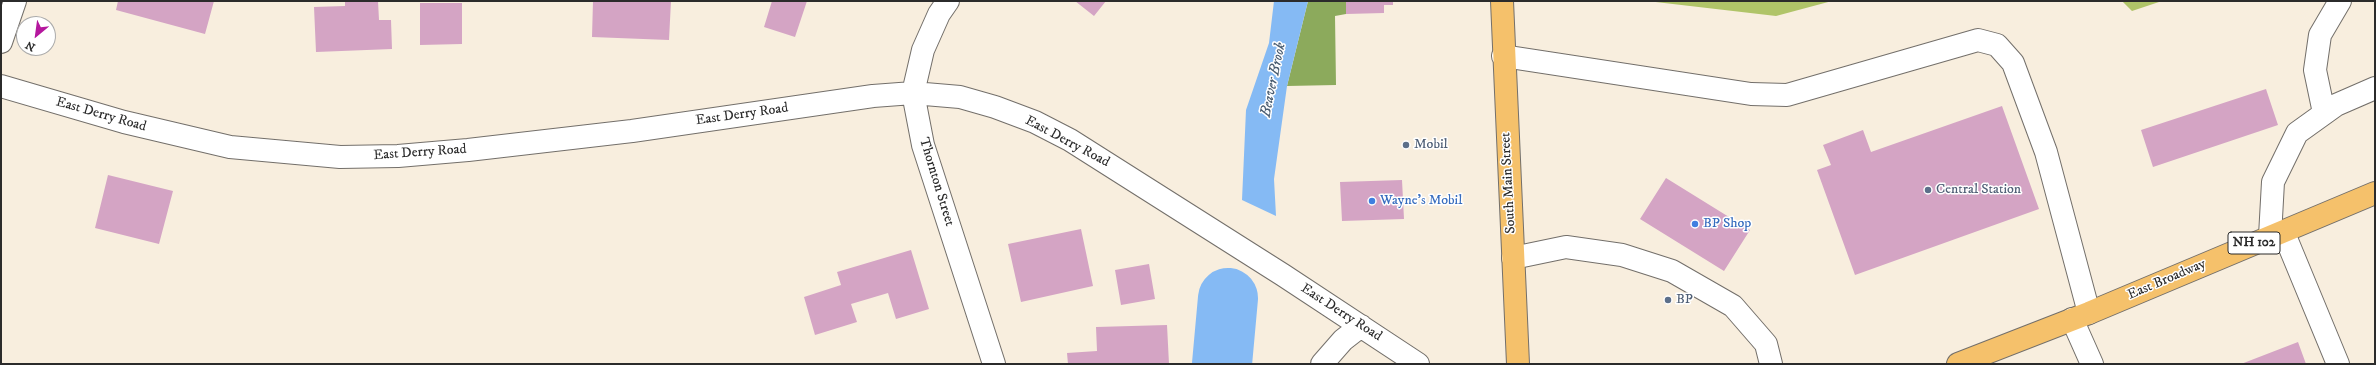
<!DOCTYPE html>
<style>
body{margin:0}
#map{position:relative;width:2376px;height:365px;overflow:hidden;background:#f8eede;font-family:"IM FELL DW Pica",serif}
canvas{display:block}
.frame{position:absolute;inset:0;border:2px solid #2b2b2b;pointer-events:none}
.north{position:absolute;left:16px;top:16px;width:40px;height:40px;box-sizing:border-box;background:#fff;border:1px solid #aaa;border-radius:50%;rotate:209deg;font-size:11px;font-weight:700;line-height:16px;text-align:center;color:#2b2b2b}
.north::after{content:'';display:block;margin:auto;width:14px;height:18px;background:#b5179e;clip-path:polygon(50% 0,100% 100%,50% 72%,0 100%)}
</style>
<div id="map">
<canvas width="2376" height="365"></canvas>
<div class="frame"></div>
<div class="north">N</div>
</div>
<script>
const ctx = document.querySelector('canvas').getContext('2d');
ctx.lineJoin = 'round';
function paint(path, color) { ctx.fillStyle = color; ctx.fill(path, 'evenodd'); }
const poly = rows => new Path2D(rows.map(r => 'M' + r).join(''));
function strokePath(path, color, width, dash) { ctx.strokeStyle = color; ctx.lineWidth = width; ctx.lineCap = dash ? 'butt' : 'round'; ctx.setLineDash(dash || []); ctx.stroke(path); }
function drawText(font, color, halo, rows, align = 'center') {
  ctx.font = font + ' "IM FELL DW Pica",serif'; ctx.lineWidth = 3; ctx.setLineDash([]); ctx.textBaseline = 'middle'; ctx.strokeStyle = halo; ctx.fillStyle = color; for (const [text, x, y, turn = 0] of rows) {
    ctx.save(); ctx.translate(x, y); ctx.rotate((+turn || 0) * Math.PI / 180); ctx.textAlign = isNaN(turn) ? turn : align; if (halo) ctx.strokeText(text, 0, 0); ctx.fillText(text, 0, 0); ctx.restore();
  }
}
paint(poly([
 [1647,1,1832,1,1776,16],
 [2122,1,2162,1,2132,11]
]), '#b0c468');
paint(poly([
 [1308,1,1346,1,1346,14,1335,16,1336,85,1287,86]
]), '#8caa5c');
paint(poly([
 [1274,1,1308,1,1287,86,1274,179,1276,216,1242,200,1246,110,1269,43]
]), '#85baf4');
strokePath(poly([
 [1222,364,1228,298]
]), '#85baf4', 60);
paint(poly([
 [118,1,214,1,205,34,116,10],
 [345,1,378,1,379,20,391,20,392,49,316,52,314,7,345,6],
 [593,1,671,1,669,40,592,37],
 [772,1,807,1,795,37,764,27],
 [1075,1,1106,1,1094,16],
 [1346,1,1393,1,1393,5,1384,5,1384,13,1346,14],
 [420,3,462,3,462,44,420,45],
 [2266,89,2278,125,2153,167,2141,130],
 [2002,106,2039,209,1855,275,1817,170,1831,165,1823,145,1863,130,1871,152],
 [108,175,173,191,159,244,95,228],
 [1666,178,1750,230,1724,271,1640,219],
 [1402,180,1404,219,1342,221,1340,182],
 [1081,229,1093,286,1021,302,1008,244],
 [911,250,929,309,896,319,888,293,851,304,857,322,815,335,804,297,841,285,837,272],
 [1149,264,1155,299,1121,305,1115,270],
 [1167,325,1169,364,1068,364,1067,353,1097,351,1096,327],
 [2298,342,2306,364,2241,364]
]), '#d4a4c4');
const minor = poly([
 [948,1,939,14,923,50,913,93,923,145,994,364],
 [1,42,15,1],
 [1503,56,1751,94,1787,95,1978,40,1997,45,2013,63,2046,152,2089,313],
 [1,86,124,122,230,147,340,157,398,156,468,150,632,131,873,96,913,93,960,97,995,107,1035,122,1070,140,1283,275,1418,364],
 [2324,113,2315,70,2320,35,2340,1],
 [2283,231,2338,364],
 [2270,236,2273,182,2297,133,2336,105,2375,88],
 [1513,258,1566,247,1622,255,1672,271,1733,306,1766,344,1771,364],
 [2072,319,2092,364],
 [1322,364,1343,340,1361,326]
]);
const major = poly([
 [1502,1,1518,364],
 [1958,364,2089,313,2375,193]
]);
strokePath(minor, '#736f6a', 24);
strokePath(major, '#736f6a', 24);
strokePath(minor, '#fff', 22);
strokePath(major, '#f5c16b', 22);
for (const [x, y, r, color] of [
 [1406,145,4,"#5c6f8a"],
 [1928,190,4,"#5c6f8a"],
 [1372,201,4,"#3f7fe0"],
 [1695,224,4,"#3f7fe0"],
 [1668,300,4,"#5c6f8a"]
]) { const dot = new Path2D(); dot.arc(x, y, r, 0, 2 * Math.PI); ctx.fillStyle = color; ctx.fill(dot); strokePath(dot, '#fff', 1.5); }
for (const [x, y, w] of [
 [2254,243,52]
]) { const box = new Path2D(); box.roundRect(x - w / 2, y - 11, w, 22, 3); ctx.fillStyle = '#fff'; ctx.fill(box); strokePath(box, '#2b2b2b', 1); }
drawText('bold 13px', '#2b2b2b', null, [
 ["NH 102",2254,243]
]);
drawText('14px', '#2b2b2b', '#fff', [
 ["East Derry Road",101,115,16],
 ["East Derry Road",742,115,-8],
 ["East Derry Road",1067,142,28],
 ["East Derry Road",420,153,-4],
 ["Thornton Street",936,182,73],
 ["South Main Street",1509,183,-93],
 ["East Broadway",2167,280,-23],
 ["East Derry Road",1341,313,33]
]);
drawText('14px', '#4e5e75', '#fff', [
 ["Mobil",1414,145],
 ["Central Station",1936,190],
 ["BP",1676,300]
], 'left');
drawText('14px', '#366cbe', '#fff', [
 ["Wayne's Mobil",1380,201],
 ["BP Shop",1703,224]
], 'left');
drawText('italic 15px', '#4a5d71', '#fff', [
 ["Beaver Brook",1274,80,-78]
]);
</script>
